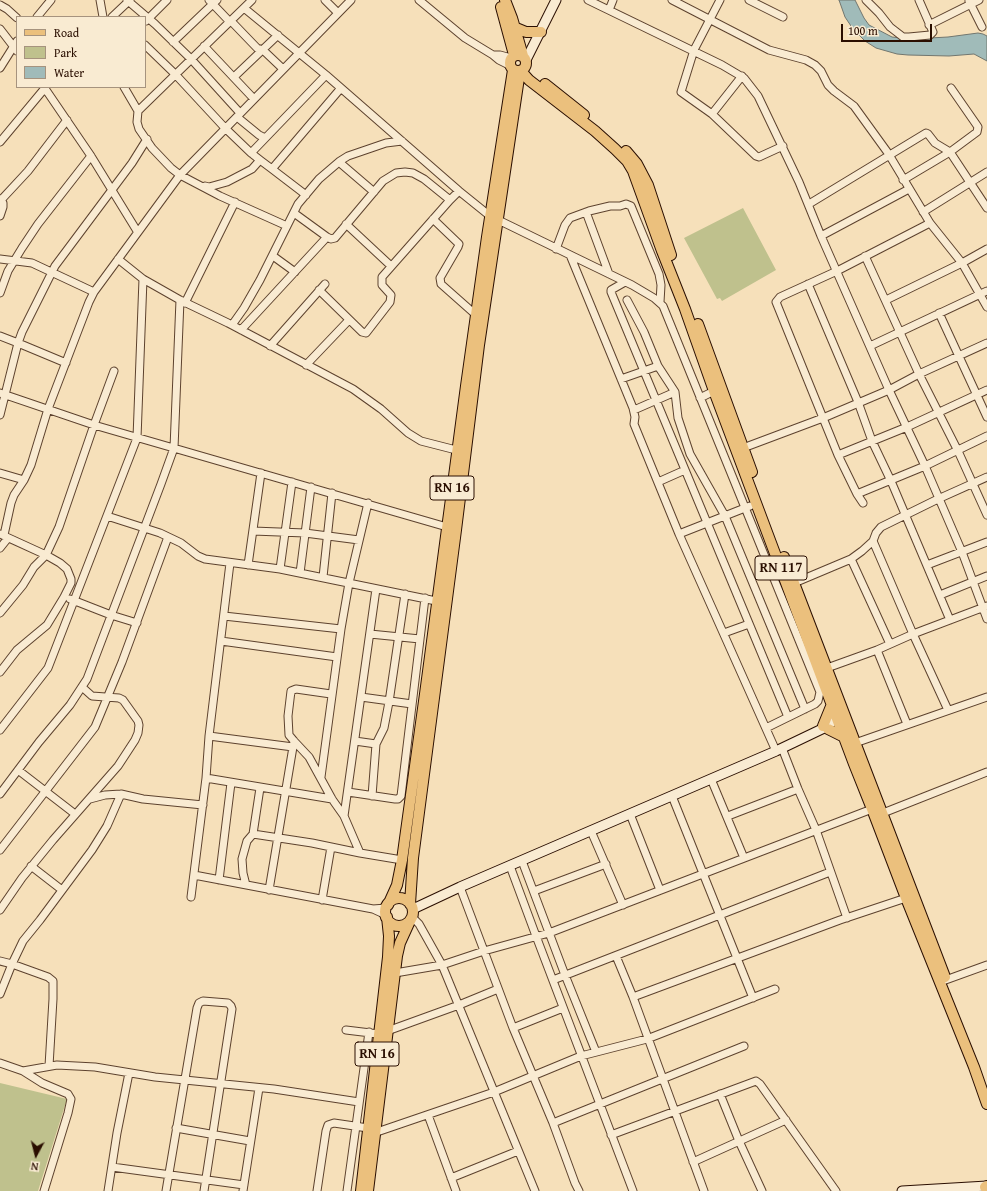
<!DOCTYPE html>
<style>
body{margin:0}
#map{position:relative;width:987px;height:1191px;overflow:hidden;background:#f6e0ba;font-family:"Gentium Book Plus",serif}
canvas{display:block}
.legend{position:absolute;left:16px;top:16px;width:130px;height:72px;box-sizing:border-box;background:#f9ebd2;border:1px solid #a6937e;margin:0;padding:5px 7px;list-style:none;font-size:12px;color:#2a0e00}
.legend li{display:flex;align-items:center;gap:8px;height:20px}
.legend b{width:20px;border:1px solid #a6937e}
.north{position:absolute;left:16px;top:1135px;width:40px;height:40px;-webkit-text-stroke:3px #f9ebd2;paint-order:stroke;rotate:187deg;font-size:11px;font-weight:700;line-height:16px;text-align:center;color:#2a0e00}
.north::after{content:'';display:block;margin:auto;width:14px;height:18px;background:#2a0e00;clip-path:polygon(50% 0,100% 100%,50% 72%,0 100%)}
.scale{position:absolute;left:841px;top:24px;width:91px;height:18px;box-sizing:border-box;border:2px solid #2a0e00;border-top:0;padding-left:5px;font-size:12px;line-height:14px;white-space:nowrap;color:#2a0e00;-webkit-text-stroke:3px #f9ebd2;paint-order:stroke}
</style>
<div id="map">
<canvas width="987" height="1191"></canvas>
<ul class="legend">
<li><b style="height:5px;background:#ebc07d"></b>Road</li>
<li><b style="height:11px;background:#bfc18d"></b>Park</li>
<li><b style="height:11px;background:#a0bbb9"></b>Water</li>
</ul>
<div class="north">N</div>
<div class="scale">100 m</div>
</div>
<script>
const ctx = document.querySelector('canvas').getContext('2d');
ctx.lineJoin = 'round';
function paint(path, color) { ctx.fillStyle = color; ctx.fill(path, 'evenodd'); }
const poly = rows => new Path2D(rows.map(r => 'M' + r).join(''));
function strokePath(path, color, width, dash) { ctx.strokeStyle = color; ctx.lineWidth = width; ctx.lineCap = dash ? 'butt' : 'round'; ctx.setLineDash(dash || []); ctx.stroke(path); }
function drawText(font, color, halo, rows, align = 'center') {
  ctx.font = font + ' "Gentium Book Plus",serif'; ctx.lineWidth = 3; ctx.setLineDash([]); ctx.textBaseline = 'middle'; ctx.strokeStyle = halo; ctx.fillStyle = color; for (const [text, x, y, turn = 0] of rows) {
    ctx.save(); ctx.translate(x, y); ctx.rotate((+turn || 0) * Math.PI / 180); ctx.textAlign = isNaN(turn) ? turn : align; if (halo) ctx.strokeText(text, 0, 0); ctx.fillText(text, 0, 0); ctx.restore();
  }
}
paint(poly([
 [743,208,776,270,722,301,720,298,717,299,684,238],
 [0,1083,67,1099,38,1191,0,1191]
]), '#bfc18d');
const water = poly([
 [839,0,855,0,864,18,869,25,892,37,911,39,948,37,978,33,983,34,987,36,987,61,974,54,949,56,908,55,897,54,876,48,865,41,853,29,845,17,839,0]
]);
paint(water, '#a0bbb9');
strokePath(water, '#71766f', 1);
const street = poly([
 [100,0,103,17],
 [127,0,155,24,191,59,240,113,237,117,259,135,265,138],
 [209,0,230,22],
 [325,0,338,13],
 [419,0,465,38,493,55],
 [588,0,722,65,744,78,758,96,799,182,821,236,889,390,925,466,962,552,987,619],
 [672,0,769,50,806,60,815,65,821,71,828,85,834,91,854,106,888,153,930,223,962,263,987,307],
 [720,0,694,50,681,92,712,114,756,156,759,157,783,146],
 [749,0,783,17],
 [866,0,879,13,890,27,903,37,909,37,930,35,933,32,919,0],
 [969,1,982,27],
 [0,5,7,9,17,18],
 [244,8,326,75,459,191,490,216,632,285,654,298,663,306,820,692,827,690],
 [609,10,613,0],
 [37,17,51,0],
 [112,17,130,0],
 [146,21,167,0],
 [231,21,257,48,263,50,283,69],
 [929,25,979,0],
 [0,29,17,51],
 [173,42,217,0],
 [145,45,175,74,225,128,251,153],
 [204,46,254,99],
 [509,65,499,60,493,55,500,55,511,58],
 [0,68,17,41],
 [234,77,278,35],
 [44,87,91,156,137,231],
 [124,87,138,111,137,122,139,129,152,148,171,168,180,175,220,196,287,226],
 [138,111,252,0],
 [712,114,742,76],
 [0,142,45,88],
 [260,160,272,169,341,88],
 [339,162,374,192],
 [272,169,306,195],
 [903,180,950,152,977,132,978,127,976,124,951,88],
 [205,186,209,187,227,182,252,169,260,160,251,153,326,75],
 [0,199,3,203,3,207,0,216],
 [1,200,28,171,67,120],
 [809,204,926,133,928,134,935,143,950,152,987,208],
 [586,212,609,274],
 [923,212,987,172],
 [433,219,459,244,458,247,440,278,441,284,476,315],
 [346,224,391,266],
 [821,236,909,189],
 [327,237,331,239,335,238,383,181,396,173,405,172,413,173,424,179,450,200,459,191],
 [556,249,565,225,570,218,589,211,610,206,620,206,626,204,631,206,659,274,661,285,660,302],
 [570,255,633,408,635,417,634,424,679,534,776,751],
 [273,256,295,272],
 [865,256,919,374,958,451,987,515],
 [0,259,32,263,94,292],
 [118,259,143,279,180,300,228,323,353,389,381,409,408,433,421,441,460,451],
 [625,282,611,290,611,292,788,717],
 [808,284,858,402,872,441,891,481,950,620],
 [319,290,362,332,366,333,390,302,391,295,382,285,382,277,450,200],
 [0,293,8,271,22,248,38,224,91,156],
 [627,300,644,332,658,366,675,392,678,418,690,454,725,516,805,709],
 [886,300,962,263,987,249],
 [185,303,235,202],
 [939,313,987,417],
 [232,325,244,308,260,280,298,204,319,179,340,161,348,156,386,143,402,141],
 [241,330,327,237,294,213],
 [0,336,18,343,0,415],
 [270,346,325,284],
 [870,346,987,291],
 [66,363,18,343,22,332,55,266,132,163,147,139],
 [306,365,349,320],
 [621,379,658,366],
 [0,393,94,425,447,527],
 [700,398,714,391],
 [634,410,675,392],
 [743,448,823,418,889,390,919,374,987,343],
 [838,455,907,427,987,390],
 [0,473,24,480],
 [658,482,685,470],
 [857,494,925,466,987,436],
 [863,503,857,494,838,455,776,302,780,297,837,271,930,223],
 [107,516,160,533,181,543,198,556,205,559,280,569,441,602],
 [253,531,305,533,359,540],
 [679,534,750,506],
 [4,535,11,503,14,495,24,480,31,465,48,409,89,302,94,292,180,175,351,0],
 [873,541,913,634,948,710],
 [0,548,8,538],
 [851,559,890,644],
 [248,565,261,473],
 [927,565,987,542],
 [280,569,292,482],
 [300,573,311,487],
 [323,577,332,493],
 [794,583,851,559,862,551,873,541,876,533,881,527,938,499,987,477],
 [940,595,987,576],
 [70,599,111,615,137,623],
 [0,613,23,585,34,567,46,555,59,527,94,425,114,371],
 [224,616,341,629],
 [724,633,749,624],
 [370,634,420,639],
 [221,641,337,657],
 [877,650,907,724],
 [827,668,877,650,913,634,987,606],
 [0,672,17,650,47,625,64,597,71,583,71,579,67,569,60,563,46,555,0,534],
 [331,694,296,689,291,691,288,716,289,735,294,741,309,757,332,799,344,816,360,853,402,860],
 [361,697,412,704],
 [766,728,815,704,818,701,820,692],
 [0,730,48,668,137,438,143,279],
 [209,736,293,747],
 [355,741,376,744],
 [855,743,987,697],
 [782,748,798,789,816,830,847,918],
 [18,770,75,814],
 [321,777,341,629,349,583,368,503],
 [206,778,332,799],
 [711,779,744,858],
 [348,792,395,799,398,799,401,796,425,598],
 [0,794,39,742,70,705,87,679,161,484,174,448,180,300],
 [372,796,376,744,384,728,389,702,405,594],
 [672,796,753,998],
 [90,799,105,795,121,794],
 [883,813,987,772],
 [630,814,660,890],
 [344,816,376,589],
 [728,816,798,789],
 [591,831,623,905],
 [253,834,312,843,360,853],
 [0,850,95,727,122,662,168,537],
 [522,861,565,975,596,1052],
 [31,866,62,890],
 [510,866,536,936,633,1191],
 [194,875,373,909],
 [219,880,231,783],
 [246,885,243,873,242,859,247,841,253,834,260,788],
 [460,887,513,1028,553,1123,575,1183,579,1191],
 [269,890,294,741],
 [534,891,606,864],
 [191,897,206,778,209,736,230,563],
 [322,900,331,847],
 [0,910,22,878,53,840,118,766,135,740,138,733,139,725,138,721,123,700,119,698,92,696,82,687],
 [386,915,373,909,386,908],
 [412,917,419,924,442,965,535,1191],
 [616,956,633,997,704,1191],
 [0,961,12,964,48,977,53,981,53,999,49,1066],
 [395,973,442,965,484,951,549,933,872,809],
 [553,980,830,872],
 [940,982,987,965],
 [0,994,12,964,23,941,40,920,92,850,107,826,121,794,143,799,203,805],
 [633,997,840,920,906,898],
 [513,1028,563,1008],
 [346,1030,379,1034,459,1005,498,989],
 [0,1063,23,1071,42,1083,68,1094,71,1099,68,1113,44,1191],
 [23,1071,57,1065,95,1067,155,1077,274,1089,359,1102],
 [720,1094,739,1141,762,1191],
 [428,1115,456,1191],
 [553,1123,744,1046],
 [176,1128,250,1141],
 [374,1133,494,1092,581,1056,647,1039,775,989],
 [611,1135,756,1081,760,1084,836,1191],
 [693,1162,786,1120],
 [112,1167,244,1185],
 [451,1178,518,1151],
 [108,1191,117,1133,129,1073],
 [166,1191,197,1008,199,1003,203,1001,228,1003,231,1006,232,1009,204,1191],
 [243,1191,259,1088],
 [317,1191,326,1131,328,1125,334,1123,368,1128],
 [347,1191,369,1032]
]);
const secondary = poly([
 [526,60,556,0],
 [413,909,460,887,776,751,822,729,826,725,843,716],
 [902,1191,987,1186]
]);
const primary = poly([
 [505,0,512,18,523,56],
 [501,7,514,55],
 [514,27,526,32,541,32],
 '510 63a8 8 0 1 1 16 0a8 8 0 1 1-16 0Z',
 [521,71,529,80,595,131,615,149,627,161,633,171,662,251,685,309,714,391,854,764,872,809,906,898,974,1067,987,1104],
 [545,84,584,115],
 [626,151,637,164,648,185,671,255],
 [698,324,752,472],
 [784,557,945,977],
 [823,726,832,704],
 [828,729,844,737],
 '385 912a14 14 0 1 1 28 0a14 14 0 1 1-28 0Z',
 [410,904,413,858,456,530,479,345,520,71],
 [388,905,397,885,402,860,425,694,466,386,487,237,513,70],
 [985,1187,987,1186],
 [361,1191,388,957,389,936,387,917],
 [368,1191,397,956,400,943,410,921]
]);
strokePath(street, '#5d422e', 9);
strokePath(secondary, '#2a0e00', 11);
strokePath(primary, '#2a0e00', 12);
strokePath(street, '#f9ebd2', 7);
strokePath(secondary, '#f9ebd2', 9);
strokePath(primary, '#ebc07d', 10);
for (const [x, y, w] of [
 [452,488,44],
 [781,568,52],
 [377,1054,44]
]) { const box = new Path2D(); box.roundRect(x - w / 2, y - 12, w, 24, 3); ctx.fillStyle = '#f9ebd2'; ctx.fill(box); strokePath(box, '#2a0e00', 1); }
drawText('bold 14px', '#2a0e00', null, [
 ["RN 16",452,488],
 ["RN 117",781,568],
 ["RN 16",377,1054]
]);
</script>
